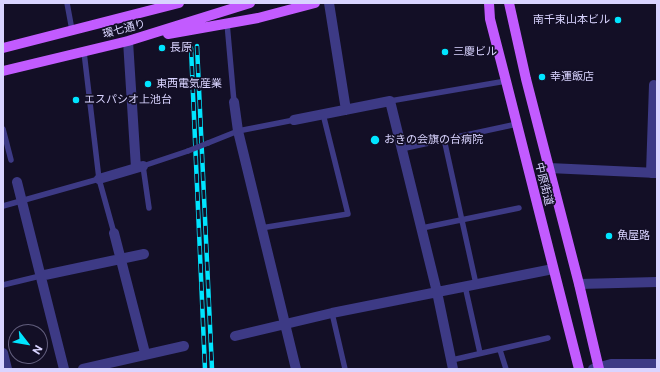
<!DOCTYPE html>
<meta charset="utf-8">
<style>
body{margin:0}
#map{position:relative;width:660px;height:372px;overflow:hidden;background:#130f26;font-family:"Public Sans",sans-serif}
canvas{display:block}
.frame{position:absolute;inset:0;border:4px solid #d9d4ff;pointer-events:none}
.north{position:absolute;left:8px;top:324px;width:40px;height:40px;box-sizing:border-box;background:#130f26;border:1px solid #625e7d;border-radius:50%;rotate:121deg;font-size:11px;font-weight:700;line-height:16px;text-align:center;color:#d9d4ff}
.north::after{content:'';display:block;margin:auto;width:14px;height:18px;background:#00e5ff;clip-path:polygon(50% 0,100% 100%,50% 72%,0 100%)}
</style>
<div id="map">
<canvas width="660" height="372"></canvas>
<div class="frame"></div>
<div class="north">N</div>
</div>
<script>
const ctx = document.querySelector('canvas').getContext('2d');
ctx.lineJoin = 'round';
const poly = rows => new Path2D(rows.map(r => 'M' + r).join(''));
function strokePath(path, color, width, dash) { ctx.strokeStyle = color; ctx.lineWidth = width; ctx.lineCap = dash ? 'butt' : 'round'; ctx.setLineDash(dash || []); ctx.stroke(path); }
function drawText(font, color, halo, rows, align = 'center') {
  ctx.font = font + ' "Public Sans","Noto Sans JP",sans-serif'; ctx.lineWidth = 3.5; ctx.setLineDash([]); ctx.textBaseline = 'middle'; ctx.strokeStyle = halo; ctx.fillStyle = color; for (const [text, x, y, turn = 0] of rows) {
    ctx.save(); ctx.translate(x, y); ctx.rotate((+turn || 0) * Math.PI / 180); ctx.textAlign = isNaN(turn) ? turn : align; if (halo) ctx.strokeText(text, 0, 0); ctx.fillText(text, 0, 0); ctx.restore();
  }
}
strokePath(poly([
 [67,3,72,30],
 [227,23,234,102],
 [84,52,99,179,114,233],
 [390,101,506,81],
 [3,129,11,160],
 [444,139,476,284],
 [208,143,238,131,294,120],
 [401,149,517,124],
 [3,206,99,179],
 [149,208,143,166,188,151],
 [261,228,348,214,323,114],
 [422,228,519,208],
 [3,285,40,276],
 [465,286,480,353],
 [332,313,345,369],
 [500,350,506,369],
 [452,360,548,338]
]), '#3d3a85', 5.5);
strokePath(poly([
 [329,3,346,110],
 [128,41,136,168],
 [234,102,238,131,296,369],
 [294,120,390,101,437,292,453,369],
 [549,168,657,173],
 [651,173,654,85],
 [99,179,143,166],
 [17,182,64,369],
 [114,233,145,353],
 [40,276,144,254],
 [579,284,657,282],
 [235,336,332,313,553,269],
 [3,353,7,369],
 [83,369,184,346],
 [593,369,611,364,657,364]
]), '#3d3a85', 10);
strokePath(poly([
 [489,3,490,19,506,81,579,369],
 [509,3,526,79,579,284,599,369],
 [168,34,258,18,315,3],
 [3,48,179,3],
 [3,71,128,41,250,3]
]), '#c25bff', 10);
const rail = poly([
 [197,46,212,369],
 [191,48,205,369]
]);
strokePath(rail, '#00e5ff', 4.5);
strokePath(rail, '#130f26', 3, [9]);
strokePath(poly([
 [188,151,208,143]
]), '#3d3a85', 5.5);
for (const [x, y, r, color] of [
 [618,20,4,"#00e5ff"],
 [162,48,4,"#00e5ff"],
 [445,52,4,"#00e5ff"],
 [542,77,4,"#00e5ff"],
 [148,84,4,"#00e5ff"],
 [76,100,4,"#00e5ff"],
 [375,140,5,"#00e5ff"],
 [609,236,4,"#00e5ff"]
]) { const dot = new Path2D(); dot.arc(x, y, r, 0, 2 * Math.PI); ctx.fillStyle = color; ctx.fill(dot); strokePath(dot, '#130f26', 1.5); }
drawText('11px', '#d9d4ff', '#130f26', [
 ["南千束山本ビル",610,20,"right"],
 ["長原",170,48],
 ["三慶ビル",453,52],
 ["幸運飯店",550,77],
 ["東西電気産業",156,84],
 ["エスパシオ上池台",84,100],
 ["おきの会旗の台病院",384,140],
 ["魚屋路",617,236]
], 'left');
drawText('11px', '#d9d4ff', '#130f26', [
 ["環七通り",124,29,-15],
 ["中原街道",544,184,76]
]);
</script>
